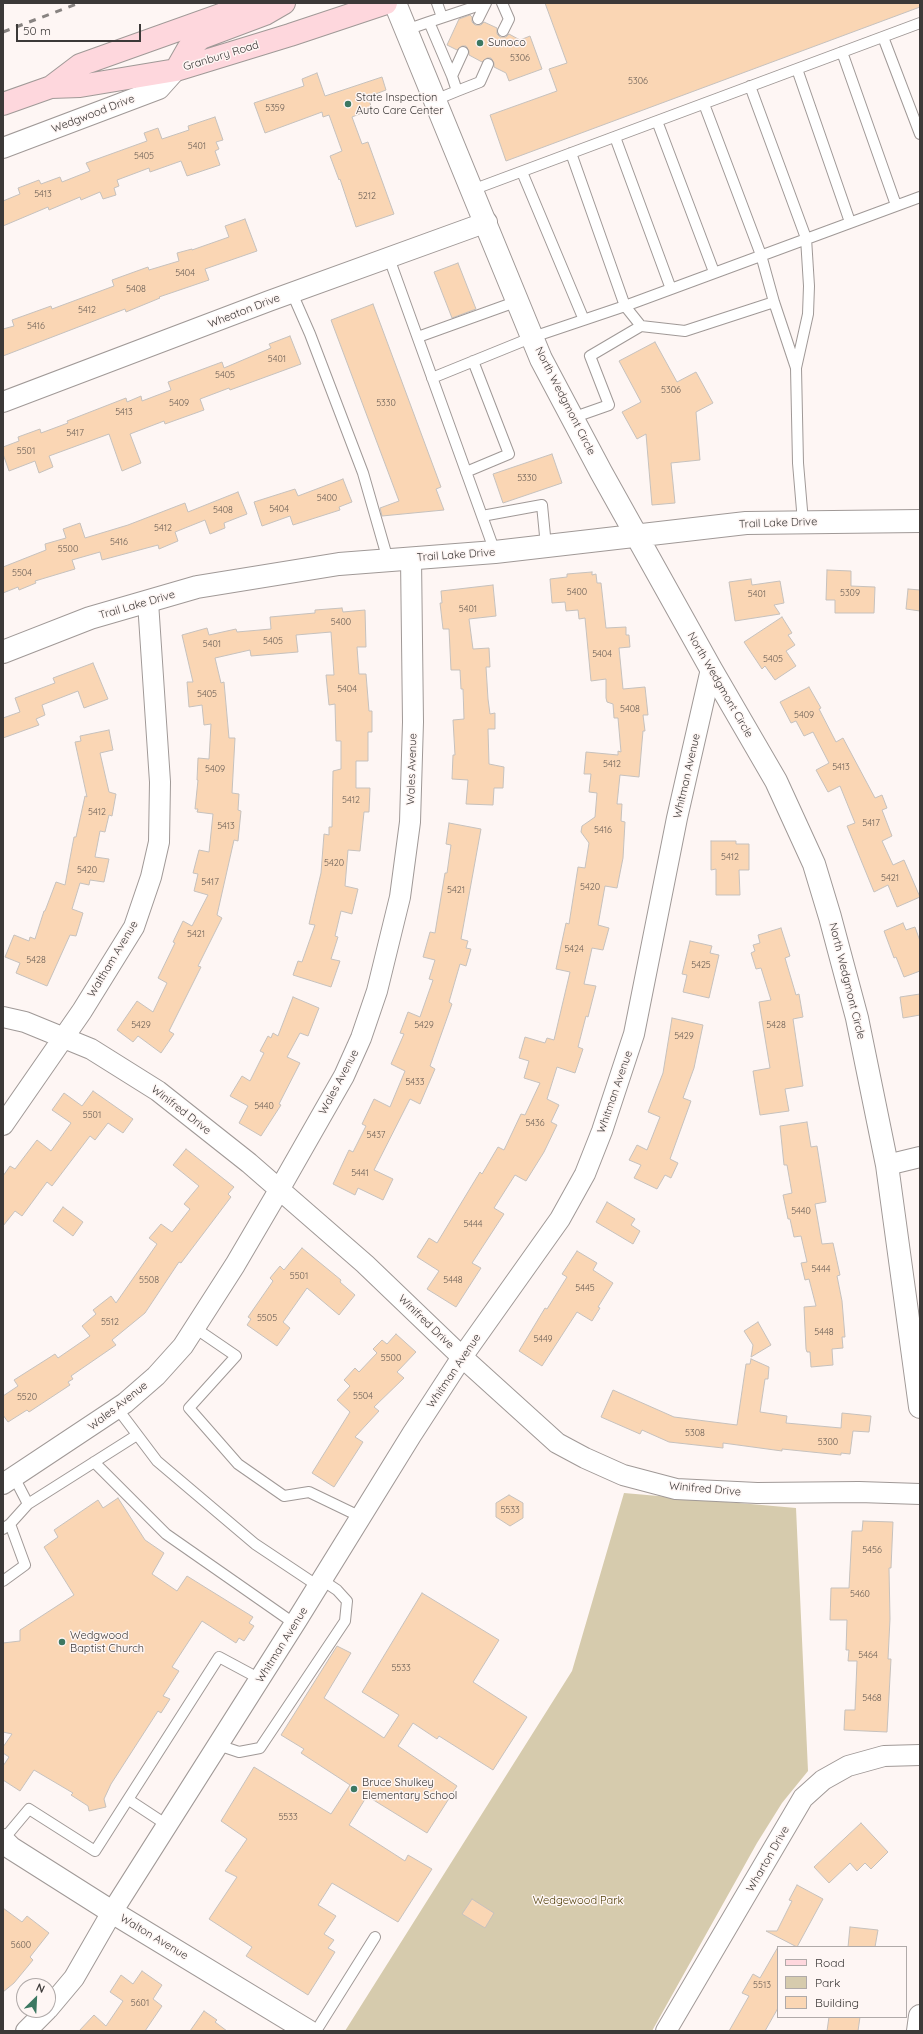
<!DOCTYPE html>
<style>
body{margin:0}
#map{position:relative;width:923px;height:2034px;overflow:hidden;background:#fef6f4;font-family:Quicksand,sans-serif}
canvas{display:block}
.frame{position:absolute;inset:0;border:4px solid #3c3938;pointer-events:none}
.legend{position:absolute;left:777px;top:1946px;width:130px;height:72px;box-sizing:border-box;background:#fef6f4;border:1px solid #b0aaa9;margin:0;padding:5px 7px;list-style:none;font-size:12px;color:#3c3938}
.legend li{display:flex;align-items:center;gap:8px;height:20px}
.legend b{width:20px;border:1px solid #b0aaa9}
.north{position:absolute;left:16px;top:1978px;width:40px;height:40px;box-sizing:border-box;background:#fef6f4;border:1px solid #b0aaa9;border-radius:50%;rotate:24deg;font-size:11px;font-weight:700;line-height:16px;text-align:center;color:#3c3938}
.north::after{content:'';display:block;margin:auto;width:14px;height:18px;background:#3c7862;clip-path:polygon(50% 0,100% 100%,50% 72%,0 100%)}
.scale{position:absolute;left:16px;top:24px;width:125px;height:18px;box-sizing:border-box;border:2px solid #3c3938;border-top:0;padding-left:5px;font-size:12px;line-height:14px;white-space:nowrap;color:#3c3938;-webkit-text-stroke:3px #fef6f4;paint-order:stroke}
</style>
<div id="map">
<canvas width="923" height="2034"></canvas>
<div class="frame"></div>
<ul class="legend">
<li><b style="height:5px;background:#fed7dd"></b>Road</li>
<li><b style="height:11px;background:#d6cbad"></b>Park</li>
<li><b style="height:11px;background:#fad6b4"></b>Building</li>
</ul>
<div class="north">N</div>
<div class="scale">50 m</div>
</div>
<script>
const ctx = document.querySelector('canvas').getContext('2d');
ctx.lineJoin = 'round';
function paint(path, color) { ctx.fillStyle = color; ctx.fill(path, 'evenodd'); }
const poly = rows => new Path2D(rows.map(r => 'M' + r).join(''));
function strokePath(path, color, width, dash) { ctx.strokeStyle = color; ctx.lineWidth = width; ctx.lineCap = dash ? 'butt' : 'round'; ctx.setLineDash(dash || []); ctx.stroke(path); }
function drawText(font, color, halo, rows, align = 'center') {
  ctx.font = font + ' Quicksand,sans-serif'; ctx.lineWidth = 3; ctx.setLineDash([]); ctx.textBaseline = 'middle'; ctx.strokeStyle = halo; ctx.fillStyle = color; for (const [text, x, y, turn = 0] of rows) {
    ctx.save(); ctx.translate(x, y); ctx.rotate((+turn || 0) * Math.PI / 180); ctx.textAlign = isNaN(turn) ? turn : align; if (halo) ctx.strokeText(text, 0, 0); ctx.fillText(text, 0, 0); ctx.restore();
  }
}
paint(poly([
 [624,1493,796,1508,808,1771,782,1803,757,1843,652,2031,345,2031,572,1671]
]), '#d6cbad');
const building = poly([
 [545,3,920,3,920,7,506,161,490,115,557,91,549,69,567,63,545,3],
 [470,15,472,17,472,22,475,25,481,25,484,22,497,28,497,34,500,37,506,37,509,34,520,40,530,36,542,69,509,81,506,73,494,67,494,63,491,58,487,58,482,62,469,55,469,51,466,46,462,46,457,50,447,45,459,19,470,15],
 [317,73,325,96,382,77,386,90,368,97,372,109,352,117,362,144,368,142,394,214,356,227,340,179,339,180,330,156,342,151,329,115,323,117,322,112,265,133,254,103,304,86,302,79,317,73],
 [215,117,223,140,216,142,219,149,215,151,220,165,187,176,181,161,150,172,149,168,117,180,119,186,114,188,116,195,103,199,100,192,81,200,80,197,49,210,48,207,3,226,3,201,20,194,18,188,39,180,41,184,60,177,62,182,90,171,86,163,147,141,144,133,158,128,162,139,189,130,188,126,215,117],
 [245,219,257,251,205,269,209,280,159,297,160,298,126,312,125,309,3,356,3,329,14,326,12,320,51,306,52,309,114,286,112,280,148,267,149,270,179,261,177,253,192,249,192,250,229,237,225,226,245,219],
 [458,263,476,309,452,318,434,272,458,263],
 [373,304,441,487,436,489,444,510,382,516,380,508,399,501,331,320,373,304],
 [290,336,301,364,230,390,229,388,200,399,204,410,165,424,164,421,130,434,141,463,122,471,109,434,49,456,53,467,39,473,35,461,9,471,3,454,3,447,19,441,18,437,40,429,41,433,68,423,67,421,126,398,127,402,141,396,142,401,171,390,168,382,222,362,224,368,271,348,269,344,290,336],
 [655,342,677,382,696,372,713,403,696,412,700,460,671,463,675,503,652,505,646,434,637,439,622,412,641,402,619,361,655,342],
 [552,454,562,483,503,503,493,474,552,454],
 [343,479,352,502,339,507,340,510,293,525,290,516,262,526,254,502,295,489,298,496,343,479],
 [238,492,247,514,224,523,225,528,210,534,205,520,175,532,178,541,159,549,158,545,102,560,100,552,72,560,75,569,35,581,36,583,19,590,18,587,3,593,3,567,46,550,45,544,66,538,63,529,80,523,85,538,128,525,185,503,188,512,238,492],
 [827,570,851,571,851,586,875,587,874,613,835,613,835,600,826,600,827,570],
 [592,572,592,575,596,574,597,583,601,583,606,628,626,627,626,635,629,635,630,647,619,648,623,689,645,687,648,715,643,715,645,731,643,731,639,777,620,775,617,804,622,804,621,821,625,822,623,858,617,888,605,886,598,925,609,928,603,950,592,948,584,984,596,986,588,1017,586,1016,578,1047,583,1049,575,1073,557,1067,547,1099,559,1105,551,1122,557,1125,544,1152,526,1181,515,1175,494,1208,504,1214,472,1263,481,1268,456,1307,427,1289,439,1271,417,1257,429,1238,437,1243,480,1172,482,1174,498,1147,504,1150,521,1114,525,1115,540,1083,524,1078,529,1061,519,1058,525,1037,545,1043,547,1038,554,1040,570,972,556,969,566,923,569,924,578,867,585,868,589,843,581,832,582,826,595,817,597,793,589,792,591,774,584,774,586,752,618,755,618,751,621,752,618,718,614,718,613,704,607,702,606,698,606,679,591,681,585,618,579,619,578,610,566,611,565,602,552,603,550,579,567,577,567,574,592,572],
 [751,579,752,585,780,581,784,603,774,605,780,614,735,621,729,582,751,579],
 [493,585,496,616,469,619,473,649,489,648,490,667,486,667,488,699,490,714,495,713,495,729,488,729,489,764,504,767,503,788,494,788,493,805,466,804,468,780,452,779,453,755,455,755,453,720,464,719,463,689,461,689,460,670,451,670,449,629,443,629,440,603,442,603,441,591,493,585],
 [908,589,920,590,920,611,906,609,908,589],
 [342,608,343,612,365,610,366,647,357,647,359,674,366,674,369,711,372,711,372,732,368,732,368,761,356,761,356,788,370,788,369,812,364,812,360,851,348,850,345,886,358,889,352,914,341,911,335,936,338,937,331,959,340,961,331,987,293,975,298,961,302,962,315,925,309,924,321,873,324,834,329,835,329,827,332,827,333,771,341,769,341,741,336,741,335,704,329,705,326,675,334,675,331,632,296,635,298,652,251,656,250,650,215,658,221,683,224,682,229,738,235,738,232,793,239,794,238,810,241,811,238,841,234,840,217,915,222,918,198,966,201,967,169,1031,174,1034,161,1053,138,1036,133,1042,117,1030,137,1001,153,1012,167,983,158,978,175,943,173,942,183,921,192,926,208,895,194,891,198,874,193,873,199,850,209,852,213,814,197,812,198,809,195,809,198,780,197,780,198,758,209,759,211,724,204,725,202,705,189,707,187,682,193,682,182,635,207,628,209,635,236,629,237,632,271,629,270,617,315,613,315,610,342,608],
 [782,617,792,633,788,635,795,645,786,651,796,666,775,680,765,666,762,669,744,642,782,617],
 [93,663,108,699,84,708,78,691,42,705,45,715,36,719,39,725,3,738,3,718,20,712,15,698,55,683,53,678,93,663],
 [809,687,821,708,819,709,836,742,843,738,875,798,882,795,887,808,882,810,892,836,882,841,893,865,904,860,920,897,897,907,888,885,874,892,847,826,855,823,840,786,828,792,816,770,829,763,813,732,804,736,796,721,791,723,780,702,809,687],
 [109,730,113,750,100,753,109,792,116,794,112,816,109,815,105,832,100,831,95,857,109,859,104,882,90,880,89,885,80,883,72,909,83,913,76,936,70,935,47,986,16,973,20,963,5,957,14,935,29,941,30,937,35,939,44,911,45,911,56,882,65,885,74,837,76,837,85,796,87,797,75,742,81,741,80,736,109,730],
 [449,823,481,829,461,939,468,941,466,948,471,949,466,966,460,964,449,1002,452,1004,430,1066,435,1069,420,1104,410,1099,374,1170,393,1179,383,1200,358,1188,355,1195,333,1184,349,1150,353,1152,366,1126,362,1124,374,1099,390,1107,405,1071,391,1064,404,1034,400,1033,408,1012,420,1017,433,980,429,979,435,960,423,957,430,932,435,933,445,873,447,873,451,845,446,844,449,823],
 [711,841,736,841,736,844,749,844,749,870,739,870,740,895,716,895,716,869,711,870,711,841],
 [903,923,906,930,915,927,920,941,920,971,904,977,896,957,894,958,884,931,903,923],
 [781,928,790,956,785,958,796,995,799,994,803,1017,793,1019,803,1086,785,1089,789,1111,760,1115,753,1071,770,1068,759,1002,771,1000,761,968,756,969,751,953,755,951,753,945,760,943,758,935,781,928],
 [690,941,712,946,710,953,719,955,709,998,683,992,687,975,682,974,690,941],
 [920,994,920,1015,903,1018,900,997,920,994],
 [293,997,319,1008,308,1036,300,1033,287,1057,300,1063,279,1104,281,1105,261,1136,239,1123,248,1106,230,1096,242,1076,250,1081,264,1053,260,1051,268,1036,271,1038,273,1033,278,1036,293,997],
 [672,1018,703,1025,694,1068,683,1098,691,1101,670,1159,678,1163,671,1178,665,1175,657,1189,634,1178,641,1165,629,1160,637,1145,647,1150,660,1117,648,1112,663,1073,672,1018],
 [93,1091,133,1119,123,1133,108,1123,95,1140,90,1136,52,1186,47,1182,22,1216,15,1211,3,1226,3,1176,10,1166,15,1169,37,1140,51,1151,71,1123,52,1110,64,1093,82,1106,93,1091],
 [807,1122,811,1147,817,1146,826,1202,815,1204,822,1244,833,1243,840,1275,837,1276,842,1301,845,1337,842,1337,843,1348,832,1349,833,1365,811,1367,810,1352,807,1352,806,1349,804,1307,816,1306,809,1279,805,1280,801,1263,807,1262,801,1236,794,1237,790,1219,788,1219,783,1195,792,1193,787,1165,784,1165,780,1126,807,1122],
 [186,1149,234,1187,228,1194,231,1197,181,1263,179,1262,145,1313,112,1340,116,1345,71,1376,73,1379,68,1382,70,1385,29,1412,27,1410,8,1422,3,1415,3,1396,18,1386,14,1380,55,1354,58,1358,90,1336,82,1326,96,1314,93,1310,111,1296,116,1303,157,1244,149,1238,161,1224,172,1232,190,1209,184,1204,199,1186,173,1165,186,1149],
 [607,1202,635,1219,631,1225,640,1231,633,1244,596,1222,607,1202],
 [63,1207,83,1222,73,1236,53,1221,63,1207],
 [302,1248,341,1280,340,1282,355,1295,339,1315,307,1288,283,1322,290,1328,277,1346,247,1325,251,1319,248,1317,273,1281,270,1278,280,1266,284,1270,302,1248],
 [577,1251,597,1263,593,1270,613,1283,598,1307,600,1308,592,1321,577,1312,542,1366,519,1351,545,1308,547,1309,567,1277,562,1274,577,1251],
 [758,1322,771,1345,751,1357,753,1345,744,1331,758,1322],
 [396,1334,416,1352,397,1372,404,1378,374,1407,379,1411,355,1437,363,1442,334,1487,312,1473,350,1412,337,1400,350,1386,344,1380,355,1368,359,1372,377,1353,373,1349,382,1340,387,1344,396,1334],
 [751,1359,769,1367,768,1379,765,1379,760,1412,787,1416,786,1423,841,1428,842,1413,871,1416,869,1432,853,1431,850,1454,841,1453,841,1455,782,1449,782,1451,723,1443,723,1448,669,1442,642,1430,640,1434,601,1417,613,1390,674,1417,737,1425,746,1364,750,1364,751,1359],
 [509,1495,523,1503,523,1518,510,1526,496,1517,496,1503,509,1495],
 [118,1498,145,1540,164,1553,152,1574,177,1591,187,1576,253,1617,249,1623,254,1626,244,1641,239,1638,236,1643,202,1621,172,1667,179,1671,163,1696,170,1699,161,1713,158,1711,111,1784,104,1799,106,1807,89,1811,88,1806,71,1795,73,1793,34,1770,20,1791,3,1780,3,1766,9,1757,3,1753,3,1747,12,1734,3,1732,3,1643,20,1641,20,1630,74,1595,44,1547,58,1537,54,1530,98,1500,103,1508,118,1498],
 [863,1521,893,1522,891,1568,889,1568,890,1619,888,1659,891,1659,887,1732,844,1730,845,1710,855,1710,857,1661,848,1661,849,1650,846,1650,847,1620,830,1620,831,1588,849,1588,852,1531,862,1531,863,1521],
 [422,1593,499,1640,473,1682,527,1717,493,1770,439,1736,437,1739,413,1723,398,1746,457,1786,427,1833,367,1796,349,1825,405,1861,408,1855,432,1869,398,1922,332,1883,318,1905,336,1916,324,1934,334,1940,328,1948,335,1952,308,1995,246,1956,252,1947,209,1919,237,1877,225,1871,247,1839,221,1821,254,1767,331,1814,350,1785,301,1753,304,1749,281,1735,337,1646,351,1653,324,1698,384,1738,399,1715,362,1692,422,1593],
 [861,1823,888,1852,871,1869,865,1863,857,1871,850,1863,829,1883,814,1867,861,1823],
 [797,1885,823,1899,797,1947,766,1931,777,1931,792,1901,789,1900,797,1885],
 [472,1899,494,1913,485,1928,462,1914,472,1899],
 [3,1908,22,1922,27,1916,49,1933,30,1957,33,1960,14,1983,3,1992,3,1908],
 [850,1927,878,1930,875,1947,848,1947,850,1927],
 [778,1947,778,2008,765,2031,729,2031,749,1996,742,1993,753,1974,760,1978,778,1947],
 [142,1971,162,1985,153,1999,162,2006,145,2031,79,2031,94,2015,106,2026,123,2001,110,1992,121,1975,133,1984,142,1971],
 [204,2011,217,2020,215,2022,227,2031,190,2031,204,2011],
 [829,2017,860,2017,858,2031,827,2031,829,2017]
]);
paint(building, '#fad6b4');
strokePath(building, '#c6c1bd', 1);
const service = poly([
 [437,3,442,17],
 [502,3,509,19,503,31],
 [478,19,486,3],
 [429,22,486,3],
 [406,30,429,22,452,76,457,91,435,100],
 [883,37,920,134],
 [842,52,896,205],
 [797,69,850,222],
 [452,76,463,52],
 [750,86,806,238,809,286,808,314,796,368],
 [457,91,480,82,488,64],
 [704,104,761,255,774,302,796,368,798,463,803,522],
 [657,121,714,272],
 [615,137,671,289],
 [571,153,625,306,641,326],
 [522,172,584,320],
 [472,190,920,23],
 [389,258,495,552],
 [292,293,310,334,363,473,388,560],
 [418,337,518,301],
 [432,378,533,337,625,306,920,197],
 [572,418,609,405,590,356,641,326,685,331,774,302],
 [466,472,509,454,473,361],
 [482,516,542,505,546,546],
 [195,1328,236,1356,189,1408,238,1464,284,1496,309,1492,361,1517],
 [117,1408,157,1461,255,1544,318,1586],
 [94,1462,166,1534,295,1624],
 [14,1477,28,1504,137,1435],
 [3,1529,10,1524,28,1504],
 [3,1581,25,1565,10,1524],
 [218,1745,239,1752,260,1748,345,1621,347,1601,337,1590,322,1580],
 [129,1800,167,1825],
 [3,1840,29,1809,95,1851,219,1657,260,1679],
 [316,2031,375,1937]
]);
const minor = poly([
 [3,148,159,89,176,70],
 [3,402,269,301,487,222],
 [3,1017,25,1022,91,1049,158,1091,249,1163,365,1264,462,1357,557,1443,585,1458,623,1475,676,1489,757,1493,859,1492,920,1494],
 [3,1125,82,1011,134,927,151,877,159,842,160,782,148,602],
 [887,1165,920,1157],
 [3,1484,125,1403,156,1376,183,1346,235,1265,279,1190,344,1076,361,1038,377,991,400,897,410,822,413,722,411,558],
 [48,2009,74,1978,112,1912,297,1620,412,1434,462,1357,560,1219,585,1174,602,1131,634,1034,677,818,711,669],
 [26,2031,47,2010],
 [666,2031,803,1798,823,1780,848,1766,884,1756,920,1755]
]);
const tertiary = poly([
 [395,3,541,359,601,472,711,669,776,781,814,864,830,917,857,1018,887,1165,920,1407],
 [3,652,90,618,197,587,339,564,495,552,746,523,920,521],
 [3,1840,11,1848,112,1912,308,2031],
 [918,2031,920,2016]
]);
const secondary = poly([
 [176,70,188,49,201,38,265,14,284,3],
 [51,87,80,86,176,70,290,35,386,3],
 [3,104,51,87,80,65,254,3]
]);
strokePath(service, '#a09997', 12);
strokePath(minor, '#a09997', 22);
strokePath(tertiary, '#a09997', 24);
strokePath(secondary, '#a09997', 24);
strokePath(service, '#fff', 10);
strokePath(minor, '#fff', 20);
strokePath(tertiary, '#fff', 22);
strokePath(secondary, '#fed7dd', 22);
strokePath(poly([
 [3,32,79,3]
]), '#888381', 3, [7, 7]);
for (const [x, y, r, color] of [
 [480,43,4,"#3c7862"],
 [348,104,4,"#3c7862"],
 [62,1642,4,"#3c7862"],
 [354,1789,4,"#3c7862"]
]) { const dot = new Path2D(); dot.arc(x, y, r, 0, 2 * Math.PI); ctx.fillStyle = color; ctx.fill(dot); strokePath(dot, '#fef6f4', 1.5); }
drawText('9px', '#6c6057', null, [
 ["5306",520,58],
 ["5306",638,81],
 ["5359",275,108],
 ["5401",197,146],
 ["5405",144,156],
 ["5413",43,194],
 ["5212",367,196],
 ["5404",185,273],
 ["5408",136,289],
 ["5412",87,310],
 ["5416",36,326],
 ["5401",277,359],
 ["5405",225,375],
 ["5306",671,390],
 ["5409",179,403],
 ["5330",386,403],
 ["5413",124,412],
 ["5417",75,433],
 ["5501",26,451],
 ["5330",527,478],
 ["5400",327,498],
 ["5404",279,509],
 ["5408",223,510],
 ["5412",163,528],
 ["5416",119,542],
 ["5500",68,549],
 ["5504",22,573],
 ["5400",577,592],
 ["5309",850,593],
 ["5401",757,594],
 ["5401",468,609],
 ["5400",341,622],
 ["5405",273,641],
 ["5401",212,644],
 ["5404",602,654],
 ["5405",773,659],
 ["5404",347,689],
 ["5405",207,694],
 ["5408",630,709],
 ["5409",804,715],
 ["5412",612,764],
 ["5413",841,767],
 ["5409",215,769],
 ["5412",351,800],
 ["5412",97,812],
 ["5417",871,823],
 ["5413",226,826],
 ["5416",603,830],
 ["5412",730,857],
 ["5420",334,863],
 ["5420",87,870],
 ["5421",890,878],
 ["5417",210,882],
 ["5420",590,887],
 ["5421",456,890],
 ["5421",196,934],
 ["5424",574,949],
 ["5428",36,960],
 ["5425",701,965],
 ["5429",141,1025],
 ["5429",424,1025],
 ["5428",776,1025],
 ["5429",684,1036],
 ["5433",415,1082],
 ["5440",264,1106],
 ["5501",92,1115],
 ["5436",535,1123],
 ["5437",376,1135],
 ["5441",360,1173],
 ["5440",801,1211],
 ["5444",473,1224],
 ["5444",821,1269],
 ["5501",299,1276],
 ["5508",149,1280],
 ["5448",453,1280],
 ["5445",585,1288],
 ["5505",267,1318],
 ["5512",110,1322],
 ["5448",824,1332],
 ["5449",543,1339],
 ["5500",391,1358],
 ["5504",363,1396],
 ["5520",27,1397],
 ["5308",695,1433],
 ["5300",828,1442],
 ["5533",510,1510],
 ["5456",872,1550],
 ["5460",860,1594],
 ["5464",868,1655],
 ["5533",401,1668],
 ["5468",872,1698],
 ["5533",288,1817],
 ["5600",21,1945],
 ["5513",762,1985],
 ["5601",140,2003]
]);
drawText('11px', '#3c3938', '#fef6f4', [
 ["Sunoco",488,43],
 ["State Inspection",356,98],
 ["Auto Care Center",356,111],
 ["Wedgwood",70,1636],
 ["Baptist Church",70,1649],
 ["Bruce Shulkey",362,1783],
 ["Elementary School",362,1796]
], 'left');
drawText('11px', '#3c3938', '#fef6f4', [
 ["Granbury Road",221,56,-17],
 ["Wedgwood Drive",93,114,-21],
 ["Wheaton Drive",244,311,-21],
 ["North Wedgmont Circle",565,401,63],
 ["Trail Lake Drive",778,523,-2],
 ["Trail Lake Drive",456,555,-4],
 ["Trail Lake Drive",137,605,-16],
 ["North Wedgmont Circle",720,685,60],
 ["Wales Avenue",412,769,-88],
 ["Whitman Avenue",687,776,-77],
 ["Waltham Avenue",113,959,-59],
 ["North Wedgmont Circle",847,981,76],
 ["Wales Avenue",339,1082,-62],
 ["Whitman Avenue",615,1092,-71],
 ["Winifred Drive",181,1110,38],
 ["Winifred Drive",426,1322,44],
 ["Whitman Avenue",454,1371,-56],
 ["Wales Avenue",118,1406,-38],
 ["Winifred Drive",705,1489,5],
 ["Whitman Avenue",282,1645,-58],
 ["Wharton Drive",768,1859,-60],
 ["Walton Avenue",154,1937,31]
]);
drawText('11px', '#4e3d05', '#fef6f4', [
 ["Wedgewood Park",578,1901]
]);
</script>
